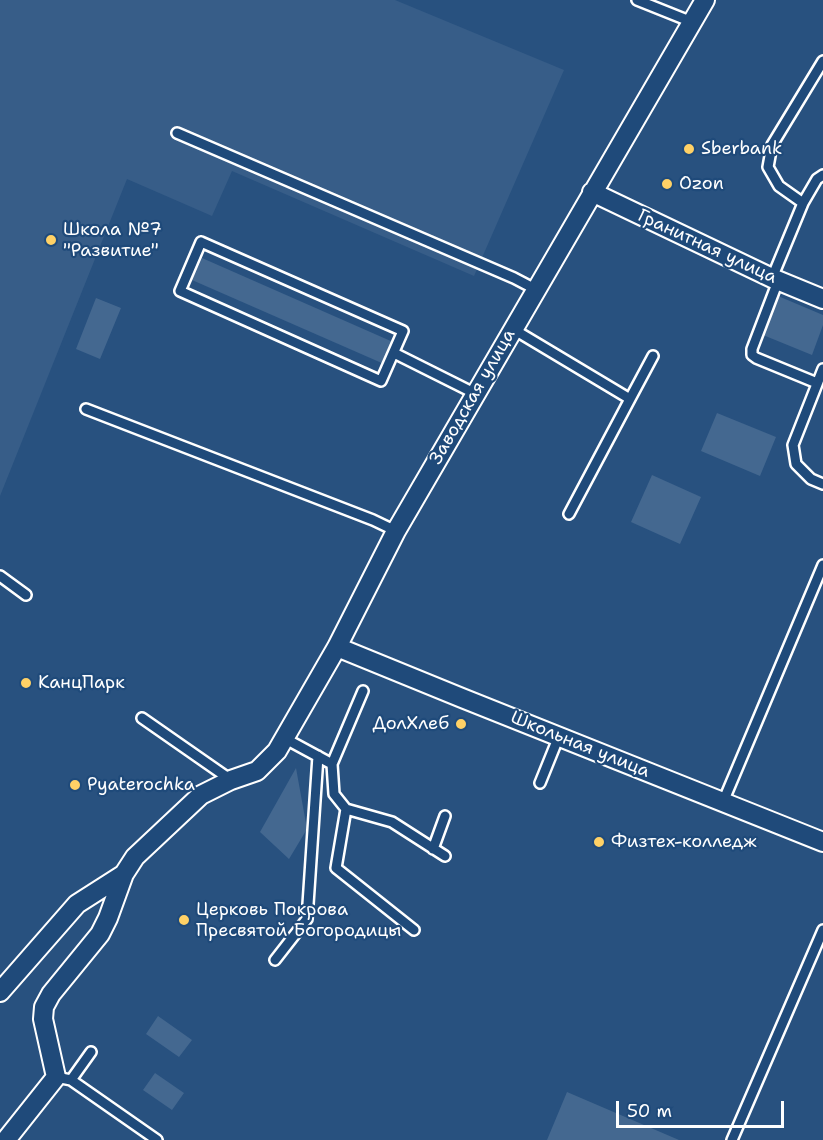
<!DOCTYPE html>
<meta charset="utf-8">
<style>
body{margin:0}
#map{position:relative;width:823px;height:1140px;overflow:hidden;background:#28517f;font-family:"Shantell Sans",sans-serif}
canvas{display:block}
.scale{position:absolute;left:616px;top:1101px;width:168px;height:27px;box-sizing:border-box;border:3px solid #fff;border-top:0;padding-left:8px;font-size:18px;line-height:21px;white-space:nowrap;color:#fff;-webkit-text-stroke:4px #1f4a7a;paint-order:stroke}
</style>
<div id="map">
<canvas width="823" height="1140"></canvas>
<div class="scale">50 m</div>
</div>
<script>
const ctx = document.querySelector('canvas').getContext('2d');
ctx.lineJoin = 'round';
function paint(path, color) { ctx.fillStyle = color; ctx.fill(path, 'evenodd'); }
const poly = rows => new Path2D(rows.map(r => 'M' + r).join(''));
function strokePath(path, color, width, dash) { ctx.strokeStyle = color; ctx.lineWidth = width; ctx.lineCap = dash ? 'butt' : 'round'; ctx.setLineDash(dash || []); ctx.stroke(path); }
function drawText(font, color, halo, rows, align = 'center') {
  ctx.font = font + ' "Shantell Sans",sans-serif'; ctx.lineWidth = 4.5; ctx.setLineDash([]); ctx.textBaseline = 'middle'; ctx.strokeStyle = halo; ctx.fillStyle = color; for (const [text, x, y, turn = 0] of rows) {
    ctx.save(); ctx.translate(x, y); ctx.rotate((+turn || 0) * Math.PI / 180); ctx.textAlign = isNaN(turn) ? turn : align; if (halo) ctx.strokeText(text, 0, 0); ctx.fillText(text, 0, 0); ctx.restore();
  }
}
paint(poly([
 [0,0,395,0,564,70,474,276,232,171,212,216,127,179,0,496]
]), '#375d88');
paint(poly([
 [202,258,393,342,384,364,192,280],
 [778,296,823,315,823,325,812,355,763,335],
 [96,298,121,308,100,359,76,349],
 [717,413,776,437,760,476,701,451],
 [652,475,701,497,680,544,631,522],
 [296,768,307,829,289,859,260,832],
 [158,1016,192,1040,179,1057,146,1034],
 [155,1073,184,1093,172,1110,143,1090],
 [567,1092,679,1140,547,1140]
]), '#446890');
const service = poly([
 [637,0,692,22],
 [823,61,772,145,768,167,779,186,803,203,817,179,823,175],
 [177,133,514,278,535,289],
 [201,242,403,331,381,381,180,291,201,242],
 [772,278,803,203],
 [778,281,752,349,752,355,756,358,817,383],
 [513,329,630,399,653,356],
 [394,353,476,394],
 [823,369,793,445,796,464,811,479,823,484],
 [86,409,373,520,396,531],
 [569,514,630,399],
 [0,576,26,595],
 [142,718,231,780],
 [284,738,332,764,334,794,346,809,392,822,445,856],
 [332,764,363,691],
 [540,783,559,736],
 [723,802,823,565],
 [346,809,336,868,414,930],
 [433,849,445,816],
 [275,960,307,919,318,756],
 [56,1077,71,1080,157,1140],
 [71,1080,91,1052],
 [732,1140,823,930]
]);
const minor = poly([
 [592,192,772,278,823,299],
 [337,647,462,698,823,842],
 [0,992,77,904,124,874],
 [6,1140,56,1077,43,1019,44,1007,51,994,100,934,108,918,124,874,135,857,201,795,231,780,257,771,277,751,337,647,396,531,705,0]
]);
strokePath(service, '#fff', 14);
strokePath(minor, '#fff', 22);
strokePath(service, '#1f4a7a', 9);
strokePath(minor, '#1f4a7a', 18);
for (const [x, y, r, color] of [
 [689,149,6,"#ffd166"],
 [667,184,6,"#ffd166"],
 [51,240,6,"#ffd166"],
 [26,683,6,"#ffd166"],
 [461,724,6,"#ffd166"],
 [75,785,6,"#ffd166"],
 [599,842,6,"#ffd166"],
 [184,920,6,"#ffd166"]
]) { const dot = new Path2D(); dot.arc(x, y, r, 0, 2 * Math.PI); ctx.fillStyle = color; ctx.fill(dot); strokePath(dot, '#1f4a7a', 2); }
drawText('18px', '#fff', '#1f4a7a', [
 ["Sberbank",701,149],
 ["Ozon",679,184],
 ["Школа №7",63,230],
 ["\"Развитие\"",63,251],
 ["КанцПарк",38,683],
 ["ДолХлеб",449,724,"right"],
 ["Pyaterochka",87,785],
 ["Физтех-колледж",611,842],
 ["Церковь Покрова",196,910],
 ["Пресвятой Богородицы",196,931]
], 'left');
drawText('18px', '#fff', '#1f4a7a', [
 ["Гранитная улица",707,247,25],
 ["Заводская улица",473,397,-60],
 ["Школьная улица",580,745,22]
]);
</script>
